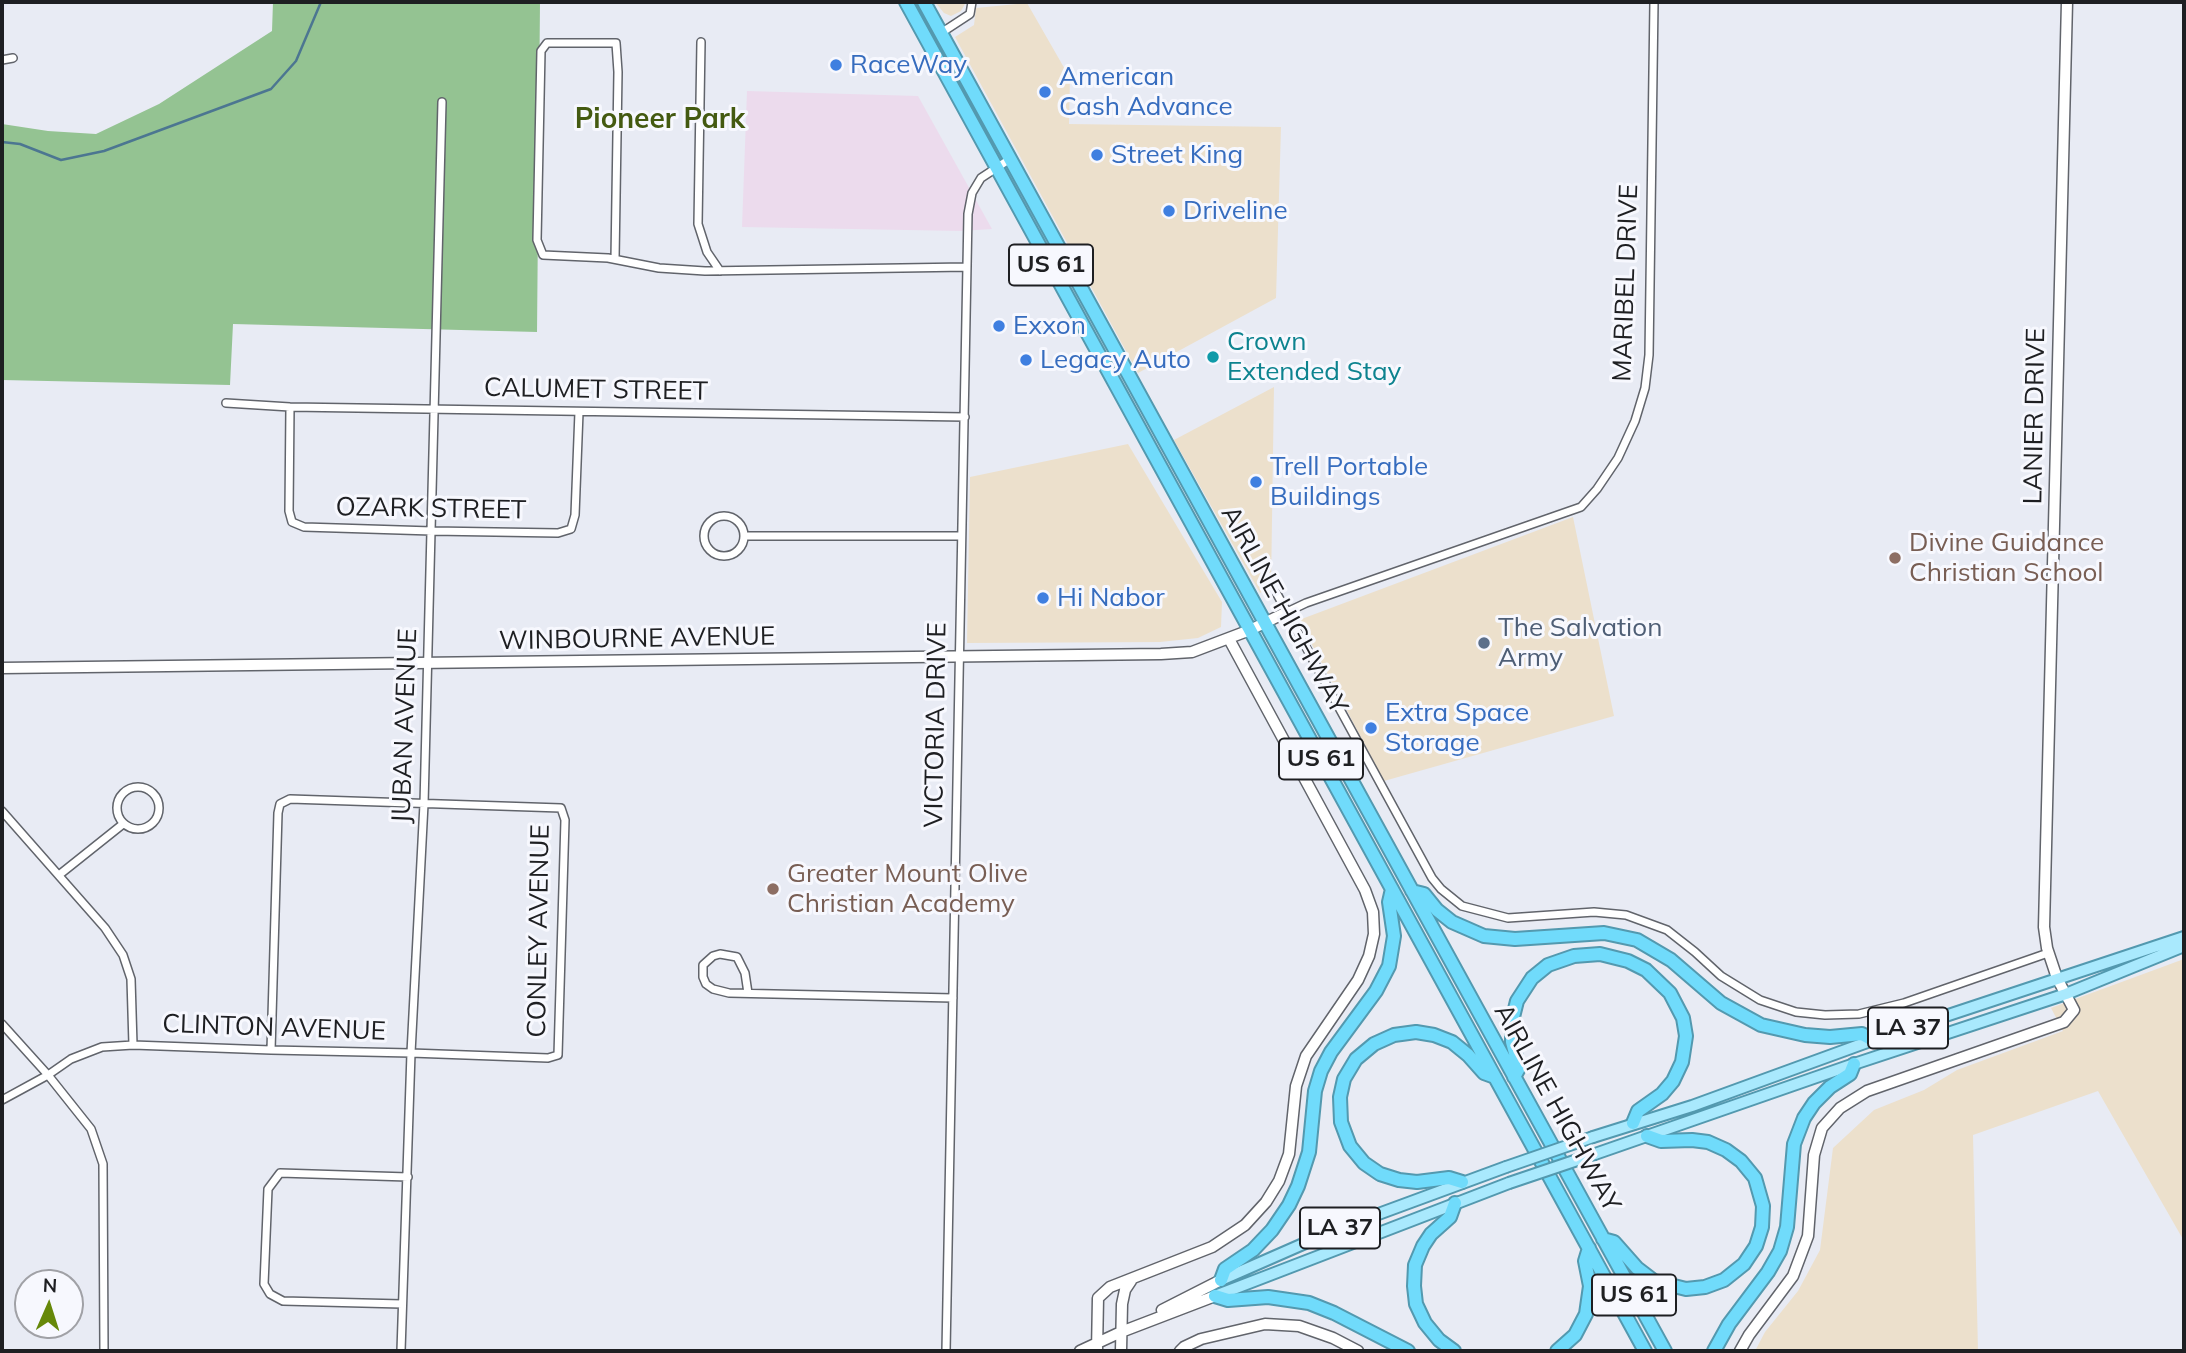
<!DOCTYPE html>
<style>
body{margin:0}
#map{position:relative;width:2186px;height:1353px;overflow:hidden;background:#e8ebf4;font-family:Mulish,sans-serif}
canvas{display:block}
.frame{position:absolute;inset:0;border:4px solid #1e1f22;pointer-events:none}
.north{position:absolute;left:14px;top:1269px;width:70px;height:70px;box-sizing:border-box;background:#f7f8fe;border:2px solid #a0a1a6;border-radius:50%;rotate:3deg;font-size:19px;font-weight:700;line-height:28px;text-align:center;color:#1e1f22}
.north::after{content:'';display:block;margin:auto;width:24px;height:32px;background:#668809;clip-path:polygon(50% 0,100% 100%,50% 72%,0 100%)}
</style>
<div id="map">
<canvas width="2186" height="1353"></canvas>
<div class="frame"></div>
<div class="north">N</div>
</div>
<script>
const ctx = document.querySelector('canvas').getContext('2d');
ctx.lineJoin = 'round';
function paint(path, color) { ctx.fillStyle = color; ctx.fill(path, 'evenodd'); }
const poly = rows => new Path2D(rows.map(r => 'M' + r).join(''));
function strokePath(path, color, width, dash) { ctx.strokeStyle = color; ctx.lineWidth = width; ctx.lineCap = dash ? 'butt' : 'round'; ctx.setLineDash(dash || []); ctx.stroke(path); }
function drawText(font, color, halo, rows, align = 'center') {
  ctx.font = font + ' Mulish,sans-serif'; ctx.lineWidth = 6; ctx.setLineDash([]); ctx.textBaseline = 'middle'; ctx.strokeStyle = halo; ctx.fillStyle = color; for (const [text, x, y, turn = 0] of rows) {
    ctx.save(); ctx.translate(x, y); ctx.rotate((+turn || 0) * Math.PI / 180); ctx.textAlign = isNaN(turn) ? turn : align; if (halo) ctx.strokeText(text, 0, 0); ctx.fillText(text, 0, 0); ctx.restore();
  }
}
paint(poly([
 [935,2,966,2,961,11,951,16,944,13],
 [1027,3,1070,78,1069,124,1281,127,1276,298,1138,373,955,37,974,25,976,8],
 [1274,387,1271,586,1260,593,1174,440],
 [1128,444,1222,602,1221,627,1198,638,1160,642,967,643,970,477],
 [1573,517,1614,716,1384,781,1299,620],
 [2184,959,2184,1241,2098,1091,1973,1135,1978,1351,1755,1351,1765,1332,1798,1291,1820,1250,1833,1148,1874,1110,1924,1090,1957,1070,2063,1031,2051,1008]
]), '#ece0cc');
paint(poly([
 [747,91,918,96,992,229,961,231,742,227]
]), '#ecdbed');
paint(poly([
 [273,2,540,2,537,332,233,324,230,385,2,380,2,124,48,131,96,134,159,104,272,31]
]), '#94c392');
strokePath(poly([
 [2,142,20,144,61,160,104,151,271,89,296,61,321,2]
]), '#4c7691', 2.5);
const street = poly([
 [941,33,970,14,972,2],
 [701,42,698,224,707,252,720,271],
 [2,60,13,58],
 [615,259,618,72,616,43,547,43,541,51,537,240,543,255,608,258,659,268,705,271,967,267],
 [226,403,290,407,965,417],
 [290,407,289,511,292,522,304,527,432,531,558,533,571,529,575,515,579,412],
 '704 536a20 20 0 1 1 40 0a20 20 0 1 1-40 0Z',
 [745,536,960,536],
 [1277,594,1432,878,1441,889,1462,906,1508,918,1594,912,1626,915,1667,930,1695,952,1721,976,1760,1000,1796,1012,1825,1015,1859,1014,1904,1003,2048,953],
 [1287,612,1306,603,1581,507,1597,489,1618,458,1635,421,1645,388,1649,355,1654,2],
 '117 808a21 21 0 1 1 42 0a21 21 0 1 1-42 0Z',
 [2,811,105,928,123,955,131,979,133,1045],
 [59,875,123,824],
 [748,993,745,973,737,957,720,954,713,956,703,965,703,977,706,984,713,989,729,993,953,998],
 [2,1024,48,1075,91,1129,103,1164,104,1351],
 [2,1100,48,1075,71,1059,102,1047,133,1045,271,1050,411,1053,548,1058,558,1055,565,820,561,808,290,799,280,804,278,813,271,1050],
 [402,1304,283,1301,270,1294,264,1284,268,1189,280,1173,408,1177],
 [401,1351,411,1053,424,804,442,102],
 [946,1351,968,214,972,193,981,178,1010,159]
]);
const secondary = poly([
 [2,668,1161,654,1192,652,1250,630,1287,612],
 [1162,1310,1221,1280],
 [1080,1351,1121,1332,1215,1296],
 [1097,1351,1098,1298,1110,1287,1212,1247,1245,1225,1266,1202,1279,1181,1289,1154,1296,1086,1306,1056,1358,980,1369,956,1374,934,1373,912,1365,890,1229,639],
 [1121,1351,1122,1304,1125,1290,1131,1281],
 [1180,1351,1184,1347,1201,1339,1265,1324,1299,1326,1333,1338,1358,1351],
 [1740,1351,1749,1335,1793,1276,1808,1236,1814,1155,1822,1128,1840,1108,1867,1091,2064,1022,2074,1010,2057,978,2047,948,2044,927,2067,2]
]);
const primary = poly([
 [1593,1137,1692,1106,1873,1040,2184,937],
 [1595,1154,1854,1064,2066,994,2184,946],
 [1221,1280,1335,1230,1506,1167],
 [1215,1296,1509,1183]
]);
const highway = poly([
 [906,2,1645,1351],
 [924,2,1665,1351],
 [1412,891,1424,894,1437,910,1452,922,1484,936,1515,939,1604,933,1637,940,1671,960,1721,1003,1761,1025,1805,1035,1830,1037,1862,1034,1873,1040],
 [1514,1077,1519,1068,1512,1042,1512,1021,1517,1001,1532,978,1548,965,1574,956,1600,954,1628,961,1646,970,1670,993,1683,1018,1686,1036,1682,1062,1673,1081,1662,1094,1638,1111,1633,1123],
 [1462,1182,1449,1178,1417,1182,1399,1180,1380,1174,1364,1163,1350,1146,1341,1122,1340,1097,1344,1079,1356,1059,1374,1044,1394,1035,1416,1032,1434,1035,1452,1042,1468,1055,1484,1073,1495,1077],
 [1603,1239,1614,1242,1637,1268,1654,1281,1686,1289,1705,1287,1724,1280,1744,1264,1756,1246,1762,1227,1763,1206,1755,1178,1741,1161,1726,1150,1708,1142,1692,1140,1661,1141,1647,1136],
 [1221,1280,1225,1269,1253,1250,1272,1230,1289,1205,1298,1186,1309,1152,1315,1091,1321,1071,1331,1052,1376,991,1389,966,1394,936,1389,902,1392,889],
 [1215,1296,1228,1300,1268,1297,1309,1303,1334,1313,1408,1351],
 [1454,1351,1439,1340,1425,1323,1416,1304,1414,1286,1415,1265,1423,1246,1431,1234,1450,1217,1455,1203],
 [1557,1351,1575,1335,1586,1314,1590,1286,1585,1261,1589,1248],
 [1714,1351,1729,1324,1768,1272,1780,1251,1787,1227,1794,1144,1804,1118,1814,1103,1830,1087,1850,1074,1854,1064]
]);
strokePath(street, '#61646b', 10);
strokePath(secondary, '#61646b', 13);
strokePath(primary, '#5399af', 14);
strokePath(highway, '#5399af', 16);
strokePath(street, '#fff', 7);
strokePath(secondary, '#fff', 10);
strokePath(primary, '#a9e9fd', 10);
strokePath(highway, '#70dbfb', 12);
const primaryBridge = poly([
 [1506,1167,1593,1137],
 [1509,1183,1595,1154]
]);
strokePath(primaryBridge, '#5399af', 14, []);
strokePath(primaryBridge, '#a9e9fd', 10);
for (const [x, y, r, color] of [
 [836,65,7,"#3f7fe0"],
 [1045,92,7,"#3f7fe0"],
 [1097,155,7,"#3f7fe0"],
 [1169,211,7,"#3f7fe0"],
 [999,326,7,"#3f7fe0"],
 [1213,357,7,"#0f9aa8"],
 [1026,360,7,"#3f7fe0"],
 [1256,482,7,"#3f7fe0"],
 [1895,558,7,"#8d6e63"],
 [1043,598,7,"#3f7fe0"],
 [1484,643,7,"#5c6f8a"],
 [1371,728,7,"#3f7fe0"],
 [773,889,7,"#8d6e63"]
]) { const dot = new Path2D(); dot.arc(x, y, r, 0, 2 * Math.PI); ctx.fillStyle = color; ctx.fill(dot); strokePath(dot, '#f7f8fe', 2.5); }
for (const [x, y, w] of [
 [1051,265,84],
 [1321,759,84],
 [1908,1028,80],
 [1340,1228,80],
 [1634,1295,84]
]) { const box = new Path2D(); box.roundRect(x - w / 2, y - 20.5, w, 41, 5); ctx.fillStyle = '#f7f8fe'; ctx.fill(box); strokePath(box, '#1e1f22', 2); }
drawText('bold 24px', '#1e1f22', null, [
 ["US 61",1051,265],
 ["US 61",1321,759],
 ["LA 37",1908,1028],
 ["LA 37",1340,1228],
 ["US 61",1634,1295]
]);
drawText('26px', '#366cbe', '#f7f8fe', [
 ["RaceWay",850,65],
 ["American",1059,77],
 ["Cash Advance",1059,107],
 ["Street King",1111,155],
 ["Driveline",1183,211],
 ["Exxon",1013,326],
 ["Legacy Auto",1040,360],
 ["Trell Portable",1270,467],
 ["Buildings",1270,497],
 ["Hi Nabor",1057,598],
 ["Extra Space",1385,713],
 ["Storage",1385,743]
], 'left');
drawText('26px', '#1e1f22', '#f7f8fe', [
 ["MARIBEL DRIVE",1626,283,-88],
 ["CALUMET STREET",596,390,1],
 ["LANIER DRIVE",2035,416,-89],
 ["OZARK STREET",431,509,1],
 ["AIRLINE HIGHWAY",1284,610,61],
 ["WINBOURNE AVENUE",637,639,-1],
 ["VICTORIA DRIVE",936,725,-89],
 ["JUBAN AVENUE",405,726,-88],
 ["CONLEY AVENUE",539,931,-89],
 ["CLINTON AVENUE",274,1028,2],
 ["AIRLINE HIGHWAY",1557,1108,61]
]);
drawText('26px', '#0d838f', '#f7f8fe', [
 ["Crown",1227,342],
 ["Extended Stay",1227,372]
], 'left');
drawText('26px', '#785e54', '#f7f8fe', [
 ["Divine Guidance",1909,543],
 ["Christian School",1909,573],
 ["Greater Mount Olive",787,874],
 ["Christian Academy",787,904]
], 'left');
drawText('26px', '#4e5e75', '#f7f8fe', [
 ["The Salvation",1498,628],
 ["Army",1498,658]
], 'left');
drawText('bold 28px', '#445a11', '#f7f8fe', [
 ["Pioneer Park",660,120]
]);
</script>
